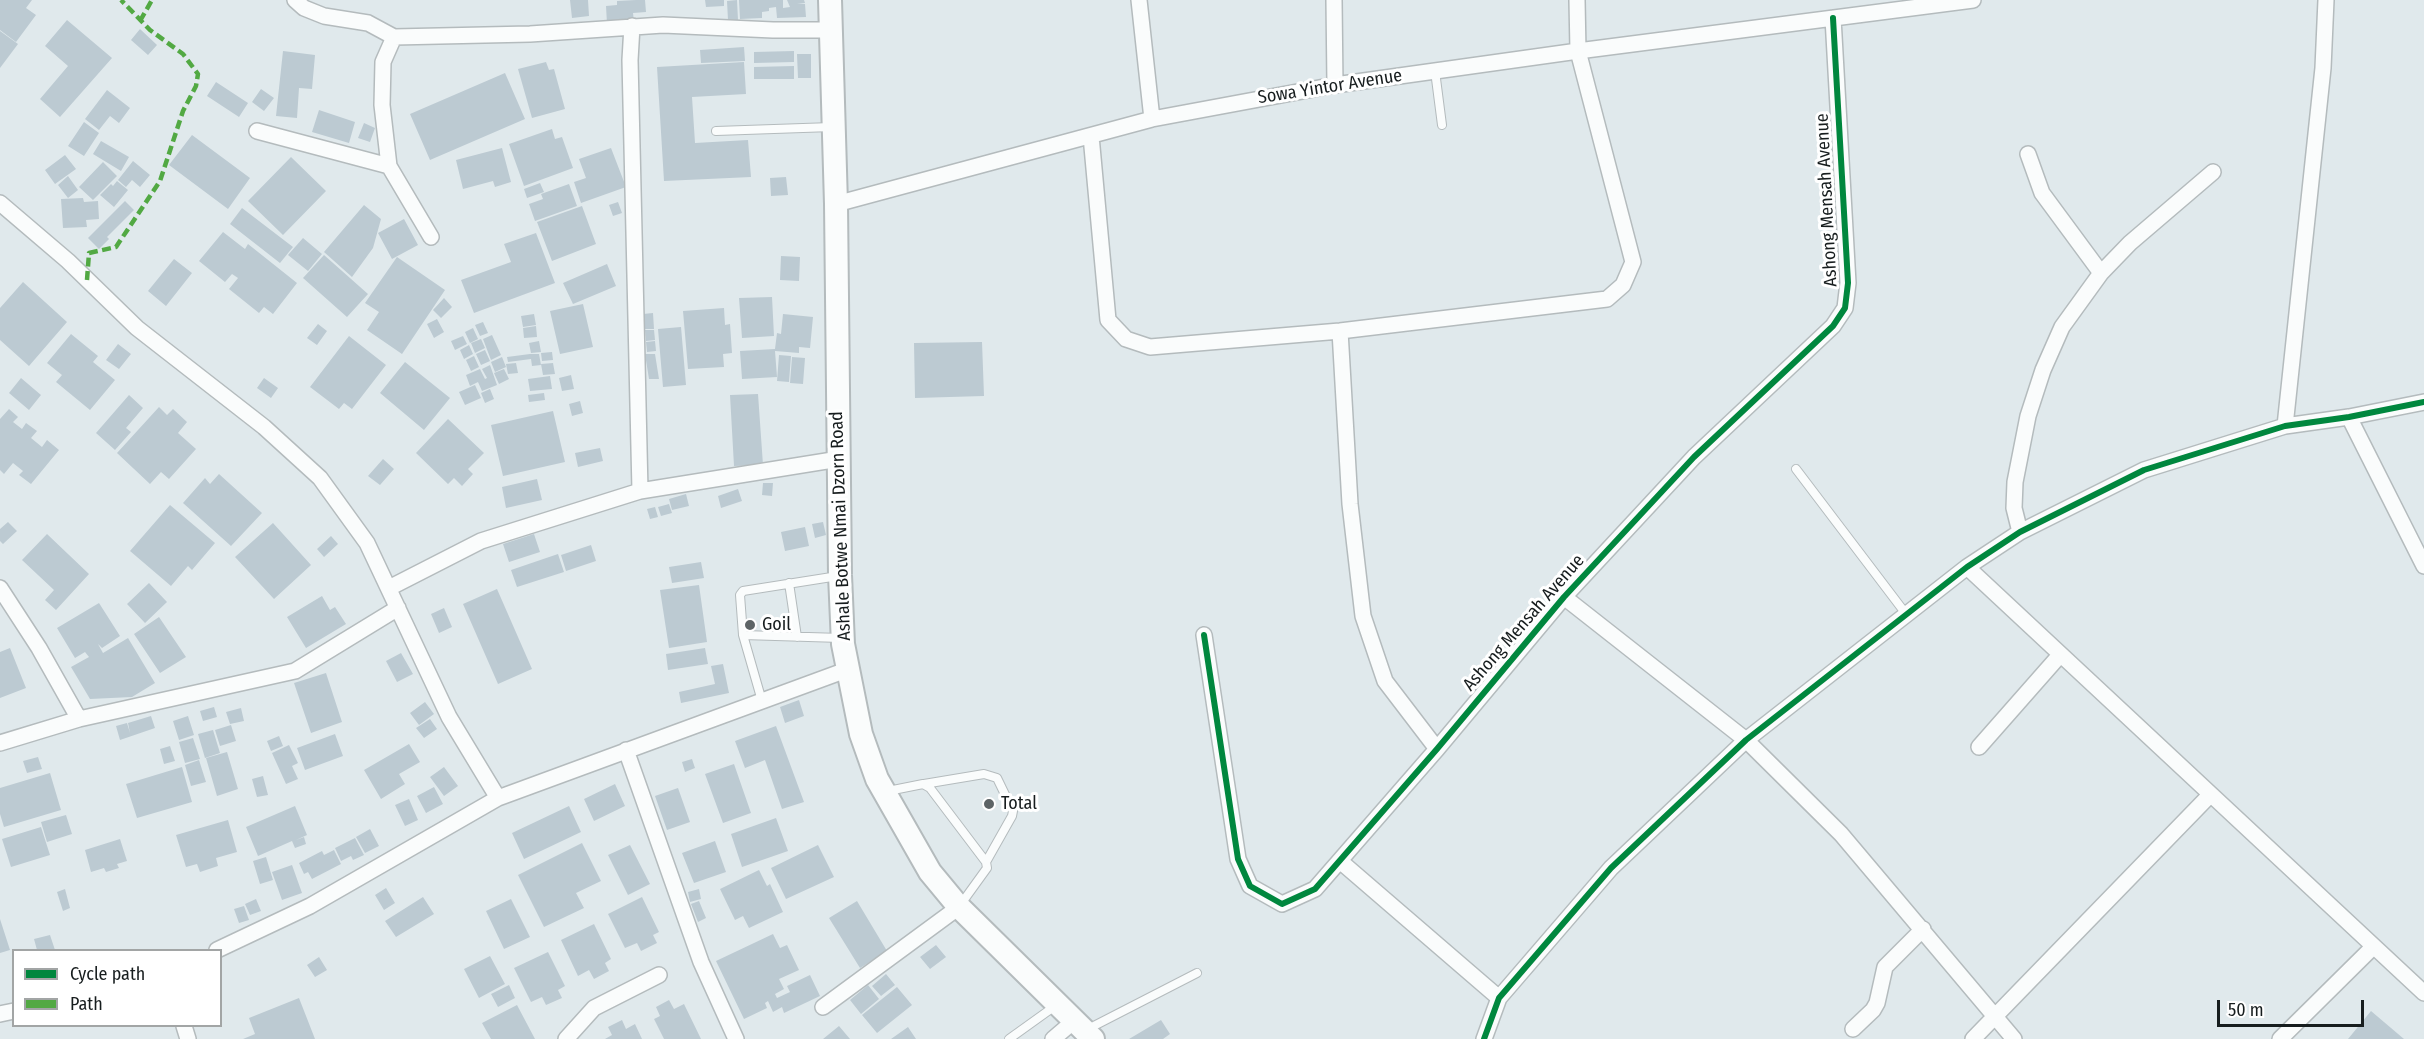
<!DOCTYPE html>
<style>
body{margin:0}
#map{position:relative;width:2424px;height:1039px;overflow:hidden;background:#e0e9ec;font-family:"Fira Sans Condensed",sans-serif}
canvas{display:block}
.legend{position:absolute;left:12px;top:949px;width:210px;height:78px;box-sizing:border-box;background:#fff;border:2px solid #a2a5a5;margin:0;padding:8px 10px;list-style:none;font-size:18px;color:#171d1e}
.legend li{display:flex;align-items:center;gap:12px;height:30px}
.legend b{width:30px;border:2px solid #a2a5a5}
.scale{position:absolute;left:2217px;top:1000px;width:147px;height:27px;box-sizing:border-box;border:3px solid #171d1e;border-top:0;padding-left:8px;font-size:18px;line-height:21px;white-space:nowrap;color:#171d1e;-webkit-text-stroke:4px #fff;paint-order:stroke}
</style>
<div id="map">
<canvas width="2424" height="1039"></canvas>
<ul class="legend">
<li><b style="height:8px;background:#00873e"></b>Cycle path</li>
<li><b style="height:8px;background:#52a943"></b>Path</li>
</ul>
<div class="scale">50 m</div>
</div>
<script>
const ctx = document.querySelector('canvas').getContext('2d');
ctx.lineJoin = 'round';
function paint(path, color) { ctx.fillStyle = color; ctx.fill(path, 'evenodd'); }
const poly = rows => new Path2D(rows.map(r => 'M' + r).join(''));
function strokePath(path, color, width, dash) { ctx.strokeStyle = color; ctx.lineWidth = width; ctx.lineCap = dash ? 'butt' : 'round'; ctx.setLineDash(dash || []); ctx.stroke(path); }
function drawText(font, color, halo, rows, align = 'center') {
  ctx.font = font + ' "Fira Sans Condensed",sans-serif'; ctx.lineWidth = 6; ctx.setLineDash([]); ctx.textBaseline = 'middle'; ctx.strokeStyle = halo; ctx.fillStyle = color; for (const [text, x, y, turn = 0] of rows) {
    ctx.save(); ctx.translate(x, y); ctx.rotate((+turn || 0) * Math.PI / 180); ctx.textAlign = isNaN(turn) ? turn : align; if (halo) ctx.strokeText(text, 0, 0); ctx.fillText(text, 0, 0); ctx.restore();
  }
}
paint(poly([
 [0,0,32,0,26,8,36,15,16,42,0,30],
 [570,0,588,0,589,16,572,18],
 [636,0,645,0,646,12,633,13,634,22,607,24,606,6,617,5,617,1],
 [705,0,724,0,724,6,706,7],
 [737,0,738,20,728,20,727,1],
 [739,0,783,0,783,8,790,7,787,0,804,0,805,3,797,4,805,4,806,17,777,18,776,7,769,8,769,11,762,12,762,18,740,19],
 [67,20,112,58,60,117,40,99,68,66,45,46],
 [140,29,157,45,148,55,131,40],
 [0,31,18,44,0,68],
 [744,47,745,61,701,63,700,50],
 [283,51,315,55,312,89,299,88,297,118,276,116],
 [794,51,794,62,754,63,754,52],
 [797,54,811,54,811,78,798,78],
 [546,62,549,70,554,69,565,109,532,118,518,69],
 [744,62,746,94,692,97,695,143,748,140,751,177,664,181,657,67],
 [794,66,794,79,754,79,754,67],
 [505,73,525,119,430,160,410,114],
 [216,82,248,103,239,117,207,96],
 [261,89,274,98,264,111,252,102],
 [107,90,130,108,119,123,110,116,99,130,85,119],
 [319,110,355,122,349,143,312,132],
 [84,122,99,133,84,156,68,146],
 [364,123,375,128,370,142,358,138],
 [552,129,555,139,562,137,573,168,524,186,509,144],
 [192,135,250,178,228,209,169,165],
 [101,141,129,157,121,171,93,154],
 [502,148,511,182,495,187,493,181,463,189,456,160],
 [611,148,626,187,581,203,574,182,586,178,579,159],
 [65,155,76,169,55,184,45,170],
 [291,157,326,191,283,235,248,201],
 [133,161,150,175,140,187,132,180,126,187,118,180],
 [103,162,117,176,93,200,79,187],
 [68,176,78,190,68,198,58,185],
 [786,177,788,195,771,196,770,178],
 [117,181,128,190,114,207,100,195,111,184,113,186],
 [540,183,544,192,527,198,524,189],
 [569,184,577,206,535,221,529,204,543,199,541,194],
 [83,198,84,202,98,201,99,219,86,220,87,227,63,228,61,199],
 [125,201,134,210,107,237,109,239,99,249,88,238],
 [618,202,622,213,613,216,609,205],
 [364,205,381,219,373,248,352,277,324,252],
 [582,206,596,244,552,261,537,222],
 [242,208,293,247,280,263,230,224],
 [404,219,418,245,392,259,378,233],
 [223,232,245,249,248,244,297,283,273,314,264,307,259,313,229,289,238,278,232,274,225,282,199,261],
 [536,233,555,283,474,313,461,280,511,262,504,244],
 [303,238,322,254,308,271,288,255],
 [324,255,368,294,347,317,303,278],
 [781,256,800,257,799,281,780,280],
 [397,257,445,290,402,354,367,330,379,312,365,303],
 [174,259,192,273,166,306,148,291],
 [607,264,616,286,573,304,563,283],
 [23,282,67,322,29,366,0,340,0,308],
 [772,297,774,336,742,338,739,298],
 [444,298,452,307,441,318,433,310],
 [583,304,593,347,560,354,550,311],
 [724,308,725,325,730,324,732,353,723,354,724,367,688,369,683,311],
 [653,313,654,329,644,329,643,314],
 [534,314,536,325,523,327,521,316],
 [783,314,813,317,810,348,799,347,799,353,775,351,777,377,742,379,740,351,775,349,777,333,781,334],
 [437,319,444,332,434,338,427,324],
 [483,322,488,333,480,336,475,325],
 [318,324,327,331,317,345,307,338],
 [536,326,537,337,524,338,523,328],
 [681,327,686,385,663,387,658,329],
 [473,328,478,339,470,343,465,332],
 [645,330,654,330,655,340,646,341],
 [71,334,98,356,93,362,115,380,90,410,56,382,62,375,47,363],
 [492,335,501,355,491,360,483,339],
 [349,336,386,365,352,409,344,403,339,409,310,387],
 [463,336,467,344,455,350,451,341],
 [481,339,485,348,475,353,471,343],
 [539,341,541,352,531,353,529,343],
 [655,341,656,351,647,352,646,342],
 [982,342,984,396,915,398,914,343],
 [118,344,131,354,119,369,106,360],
 [469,345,473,354,464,359,460,350],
 [485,350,490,361,481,365,476,354],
 [552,352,553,360,542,361,541,353],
 [530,354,539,354,541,365,532,366,531,359,508,362,507,357],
 [645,354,655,354,659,379,649,379],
 [779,355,791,356,789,382,777,381],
 [474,356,479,367,471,371,466,360],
 [502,357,506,367,495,372,491,362],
 [792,357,805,358,803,384,790,383],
 [405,362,450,398,424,430,380,393],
 [516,363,518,373,508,374,506,364],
 [553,363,555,374,543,375,541,364],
 [490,365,497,385,482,391,478,382,470,386,466,375,480,369,485,379,487,378,482,369],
 [504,369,509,379,499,384,494,373],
 [571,375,574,389,562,391,559,378],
 [550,376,552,389,530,391,528,379],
 [21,378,41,395,29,410,9,393],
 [264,378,278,388,271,398,257,388],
 [475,385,481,398,465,405,459,392],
 [490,389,494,399,485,403,481,393],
 [544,393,545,400,529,402,528,395],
 [758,394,763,465,734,466,730,395],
 [129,395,143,408,126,428,131,432,115,450,96,433],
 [580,401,583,413,572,416,569,404],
 [159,407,167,415,173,409,187,422,178,433,196,449,169,479,161,472,150,484,117,453],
 [9,409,18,417,13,422,22,429,26,423,37,431,31,438,42,447,47,440,59,450,31,484,19,475,23,471,13,463,4,474,0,470,0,419],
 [553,411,565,462,503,476,491,425],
 [448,419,484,453,468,469,473,474,462,486,454,478,448,484,416,453],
 [600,448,603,461,578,467,575,453],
 [383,459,394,469,380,485,368,476],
 [219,474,262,513,231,546,183,503,205,478,210,484],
 [537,479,542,500,506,508,502,487],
 [763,483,773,483,772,496,762,495],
 [738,489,742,501,721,508,718,496],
 [686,494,689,506,672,510,669,499],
 [669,504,672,513,661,516,658,507],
 [170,505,215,543,192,570,188,566,171,586,130,551],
 [655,507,658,517,650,519,647,509],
 [8,522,17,531,3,544,0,541,0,529],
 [823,522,826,535,815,538,812,524],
 [273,523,311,565,274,599,235,557],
 [805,527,809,546,785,551,781,532],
 [47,534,89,574,56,610,45,600,54,590,22,560],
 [534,534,540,552,509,562,503,544],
 [331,536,338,544,324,557,317,549],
 [591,545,596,561,566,571,561,555],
 [558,554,564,572,517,587,511,570],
 [701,562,704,578,672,583,669,567],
 [149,583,167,602,145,623,127,604],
 [699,585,707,642,669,648,660,590],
 [497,589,532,669,498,684,463,604],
 [322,596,330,610,335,607,346,624,306,648,287,617],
 [99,603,120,636,102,648,98,644,103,653,128,638,155,683,132,697,90,699,71,667,89,657,85,652,75,658,57,628],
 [444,608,452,627,439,633,431,614],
 [159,617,186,657,160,673,134,634],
 [10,648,26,688,0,698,0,652],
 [705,648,708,664,668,670,666,654],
 [401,653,413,674,397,682,386,661],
 [723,664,729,693,681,703,679,692,715,684,711,666],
 [326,673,342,722,311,733,294,683],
 [799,700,804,716,785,723,780,707],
 [425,702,434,714,419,725,410,713],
 [214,707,217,717,203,721,200,711],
 [241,708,244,721,230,724,226,712],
 [151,716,155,728,120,740,116,726,127,723,130,733,128,723],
 [188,716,194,735,179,740,173,721],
 [430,719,437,729,424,738,416,728],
 [231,725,236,741,220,746,215,730],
 [776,726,804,802,782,809,765,760,745,768,735,741],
 [213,730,220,753,205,758,198,734],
 [335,734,343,756,305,770,297,748],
 [279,736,283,746,271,751,267,741],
 [193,738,200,759,185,763,179,742],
 [409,744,420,762,399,774,405,784,381,799,364,770],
 [289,745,298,763,292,766,298,779,286,784,272,753],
 [170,746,175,761,164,764,160,749],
 [227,752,238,789,217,796,206,758],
 [38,757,42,769,27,773,23,761],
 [692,759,695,768,685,772,682,762],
 [199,760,206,782,191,786,185,765],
 [734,764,751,813,723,823,705,774],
 [182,767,192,802,137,818,126,784],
 [444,767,458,786,444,796,430,777],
 [50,773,61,810,4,827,0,814,0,788],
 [263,776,268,795,257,797,252,779],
 [615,784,625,806,594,821,584,799],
 [434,787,443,804,426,813,417,796],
 [678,788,690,822,667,830,655,796],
 [409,799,418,820,405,826,395,805],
 [295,806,307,835,296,840,304,837,306,844,295,848,292,841,258,856,246,827],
 [569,806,581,832,524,859,512,833],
 [66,815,72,834,47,842,41,822],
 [776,818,788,851,742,867,731,834],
 [228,820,237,852,216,858,218,866,200,872,197,864,186,867,176,835],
 [41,827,50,855,11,867,2,839],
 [370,829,379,846,365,853,356,837],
 [355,838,364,855,353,860,351,856,341,861,335,848],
 [120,839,127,861,117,864,119,868,106,872,104,868,91,872,85,850],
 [715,841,726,872,694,883,682,853],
 [582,843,601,881,576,893,584,908,544,927,518,875],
 [630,845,650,884,628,895,608,855],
 [818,845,834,877,786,899,771,868],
 [334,850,341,864,312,879,308,872,304,874,299,863,322,851,324,855],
 [266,857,273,880,260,884,253,861],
 [292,865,302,893,282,900,272,872],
 [759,870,767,886,770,884,783,912,749,928,743,916,735,920,720,889],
 [386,888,395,903,384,910,375,895],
 [65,889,70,908,63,911,57,892],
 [699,889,701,899,690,902,688,892],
 [423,897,434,914,396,937,385,921],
 [642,897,659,932,653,935,657,943,641,951,637,943,625,948,608,914],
 [256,899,261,911,250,915,245,904],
 [511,899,530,937,504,949,486,911],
 [699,901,706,918,698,922,691,904],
 [857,901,887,951,860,968,829,918],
 [244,906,249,920,239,923,234,909],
 [0,919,10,950,0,953],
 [594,924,611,959,605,963,609,971,594,979,589,970,578,976,561,940],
 [773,934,780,948,787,945,799,970,779,979,784,989,775,994,777,998,790,992,787,986,810,975,820,996,784,1013,782,1007,773,1012,768,1001,765,1003,767,1008,744,1019,716,961],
 [50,935,55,950,37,950,34,939],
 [936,945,946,957,930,969,920,957],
 [548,952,565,986,558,990,562,998,546,1005,542,997,531,1002,514,968],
 [490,956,505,984,479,998,464,969],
 [319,957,327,970,315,977,307,965],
 [886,974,895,985,881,996,872,986],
 [509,985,515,998,498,1007,491,994],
 [868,985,879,999,861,1014,850,1000],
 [897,987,912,1005,877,1033,862,1015],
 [299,998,315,1039,243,1039,255,1034,249,1018],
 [669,1000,674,1009,684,1004,701,1039,664,1039,654,1019,660,1016,656,1007],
 [517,1005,535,1039,491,1039,482,1023],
 [2371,1011,2404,1039,2348,1039],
 [622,1020,626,1029,635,1024,642,1039,605,1039,612,1035,608,1027],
 [1161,1020,1170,1034,1163,1039,1129,1039],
 [839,1026,850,1039,823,1039],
 [908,1027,916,1039,891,1039]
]), '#bccad2');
const service = poly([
 [1435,71,1442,125],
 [716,131,832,127],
 [1796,469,1906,614],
 [838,576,743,591,740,595,743,635,841,638],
 [789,583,797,637],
 [743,635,762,701],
 [924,784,984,774,997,778,1013,811,1012,816,986,862],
 [888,791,923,784,930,788,986,862,987,868,961,904],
 [1086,1030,1197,973],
 [1009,1039,1055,1006]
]);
const minor = poly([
 [295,0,304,8,324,16,368,23,394,37,530,34,663,25,773,30,831,30],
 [1139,0,1152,119],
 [1334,0,1335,85],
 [632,26,630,60,640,491],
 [394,37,383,62,382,105,389,166,431,237],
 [257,131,389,166],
 [1091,136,1108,320,1126,339,1150,347,1340,331,1607,299,1623,285,1633,262,1578,51,1577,0],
 [2028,154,2042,193,2101,273],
 [0,203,68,261,137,328,264,427,320,478,367,543,449,717,498,798],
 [836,204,1152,119,1335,85,1578,51,1973,0],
 [1340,331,1350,504,1363,616,1385,681,1437,749],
 [2349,417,2424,566],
 [2285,426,2323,68,2326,0],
 [2020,532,2014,508,2015,482,2028,416,2043,370,2062,327,2101,273,2130,243,2213,172],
 [1967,567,2424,993],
 [0,588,39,648,79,719],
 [389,588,481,541,640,491,839,459],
 [1564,597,1746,740,1841,834,2014,1039],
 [1204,635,1238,859,1250,886,1282,904,1315,889,1437,749,1564,597,1694,457,1833,326,1845,308,1848,283,1833,18],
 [0,743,79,719,295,671,398,608],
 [1979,747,2060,655],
 [626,750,701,962,736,1039],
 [1340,861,1499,998],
 [217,950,310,906,498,798,849,669],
 [823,1007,959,907],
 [0,1014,14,1011],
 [184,1026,188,1039],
 [1853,1029,1873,1010,1877,1003,1885,967,1923,929],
 [566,1039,594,1008,659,975],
 [1053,1039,1074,1021],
 [1484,1039,1499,998,1611,868,1746,740,1967,567,2020,532,2144,470,2285,426,2349,417,2424,402],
 [1973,1039,2210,795],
 [2280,1039,2373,947]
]);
const secondary = poly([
 [830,0,836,204,840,575,843,644,861,734,877,779,930,872,959,907,1093,1039]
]);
strokePath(service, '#b4bbbd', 10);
strokePath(minor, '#b4bbbd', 18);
strokePath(secondary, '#b4bbbd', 26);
strokePath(service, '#fafcfc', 8);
strokePath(minor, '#fafcfc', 15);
strokePath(secondary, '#fafcfc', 22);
strokePath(poly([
 [140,21,152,0],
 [87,280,89,253,116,247,160,181,183,111,196,86,198,74,183,54,150,30,121,0]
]), '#52a943', 4.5, [9, 4.5]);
strokePath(poly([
 [1204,635,1238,859,1250,886,1282,904,1315,889,1437,749,1564,597,1694,457,1833,326,1845,308,1848,283,1833,18],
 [1484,1039,1499,998,1611,868,1746,740,1967,567,2020,532,2144,470,2285,426,2349,417,2424,402]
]), '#00873e', 6);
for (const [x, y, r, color] of [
 [750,625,6,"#5d6466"],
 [989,804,6,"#5d6466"]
]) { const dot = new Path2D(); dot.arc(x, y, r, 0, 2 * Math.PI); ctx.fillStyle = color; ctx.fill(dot); strokePath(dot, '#fff', 2); }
drawText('18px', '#171d1e', '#fff', [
 ["Sowa Yintor Avenue",1330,87,-9],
 ["Ashong Mensah Avenue",1827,200,-93],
 ["Ashale Botwe Nmai Dzorn Road",841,526,-92],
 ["Ashong Mensah Avenue",1524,623,-49]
]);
drawText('18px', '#171d1e', '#fff', [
 ["Goil",762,625],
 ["Total",1001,804]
], 'left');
</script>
